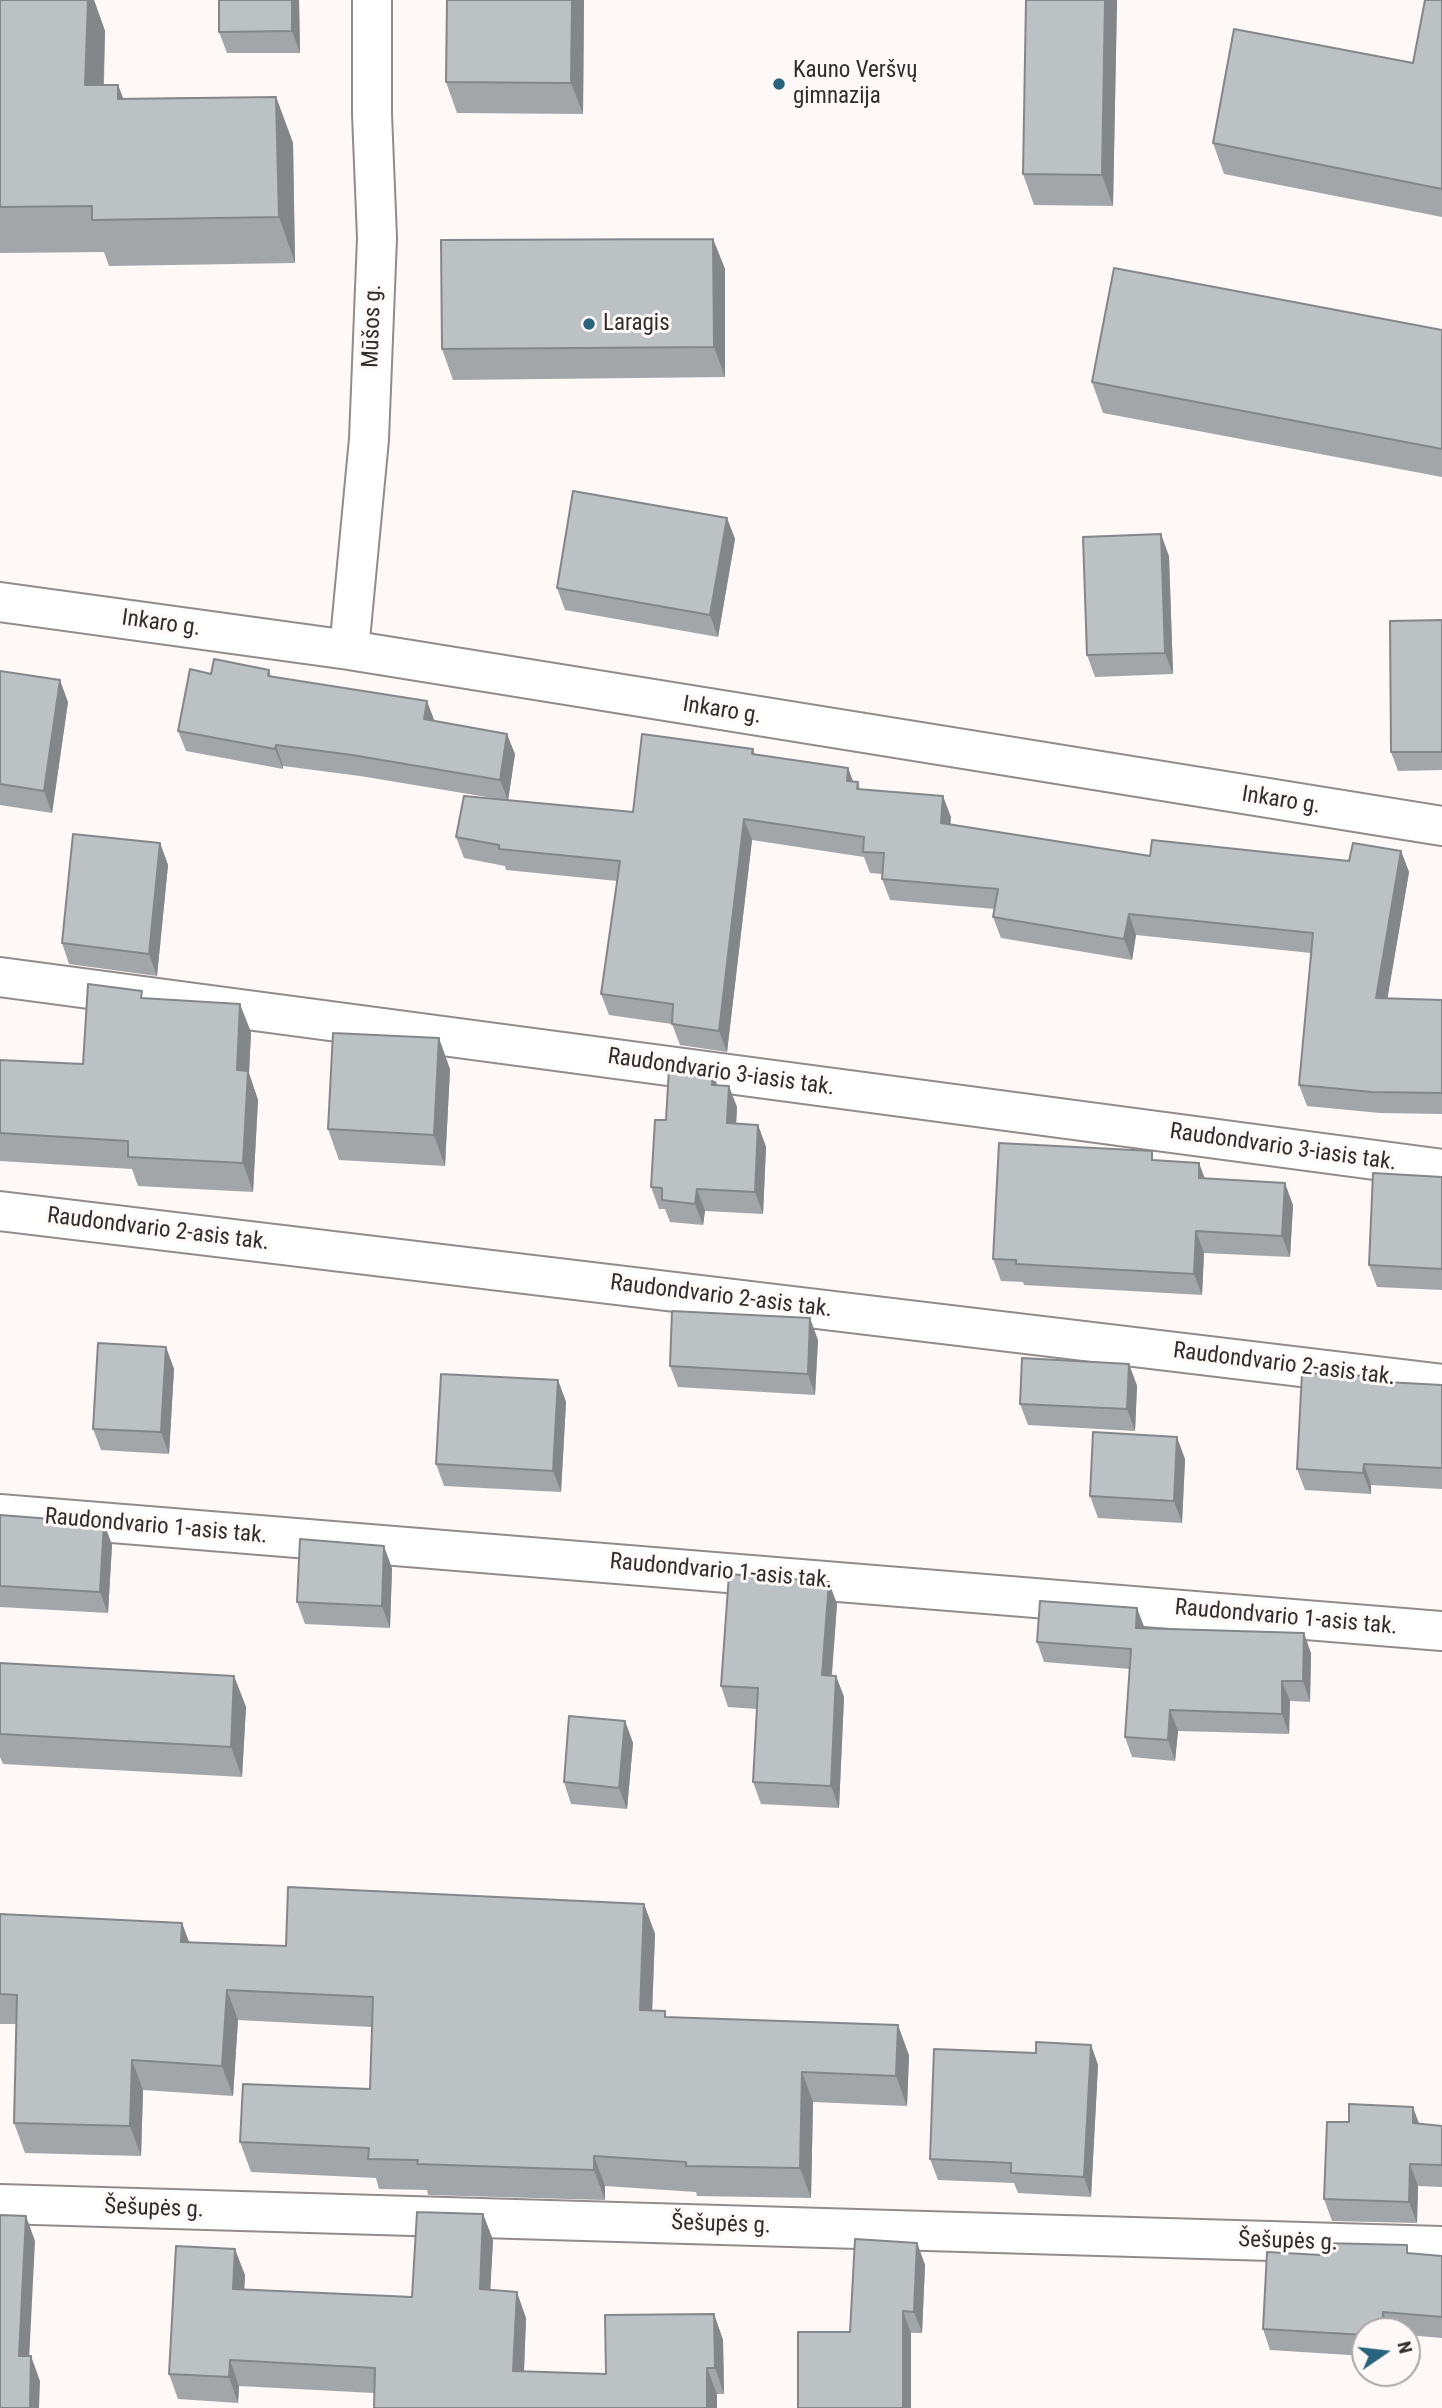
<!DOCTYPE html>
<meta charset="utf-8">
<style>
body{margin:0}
#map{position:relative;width:1442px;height:2408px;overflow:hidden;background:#fef8f7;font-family:"Roboto Condensed",sans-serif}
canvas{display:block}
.north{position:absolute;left:1351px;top:2317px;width:70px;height:70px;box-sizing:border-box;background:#fef8f7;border:2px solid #aca7a6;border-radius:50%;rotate:76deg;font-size:19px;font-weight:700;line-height:28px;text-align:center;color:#302d2d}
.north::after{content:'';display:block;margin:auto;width:24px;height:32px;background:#28647c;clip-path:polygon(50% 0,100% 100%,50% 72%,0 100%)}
</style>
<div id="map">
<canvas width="1442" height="2408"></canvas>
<div class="north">N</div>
</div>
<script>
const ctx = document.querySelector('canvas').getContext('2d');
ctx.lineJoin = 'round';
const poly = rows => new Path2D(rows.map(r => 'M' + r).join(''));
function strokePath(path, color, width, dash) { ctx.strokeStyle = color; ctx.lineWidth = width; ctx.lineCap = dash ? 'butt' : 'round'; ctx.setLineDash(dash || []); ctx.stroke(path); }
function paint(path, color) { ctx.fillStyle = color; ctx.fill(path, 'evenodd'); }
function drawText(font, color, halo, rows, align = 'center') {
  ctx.font = font + ' "Roboto Condensed",sans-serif'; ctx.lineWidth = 6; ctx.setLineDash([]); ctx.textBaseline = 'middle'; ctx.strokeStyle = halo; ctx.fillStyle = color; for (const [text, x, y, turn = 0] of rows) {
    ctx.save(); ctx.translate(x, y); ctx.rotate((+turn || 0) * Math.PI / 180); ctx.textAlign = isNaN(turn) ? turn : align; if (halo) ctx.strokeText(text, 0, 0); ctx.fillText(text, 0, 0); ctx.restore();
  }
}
const minor = poly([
 [0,602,349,650,1442,826],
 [349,650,369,439,377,238,372,114,372,0],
 [0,977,1442,1169],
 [0,1211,1442,1384],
 [0,1514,1442,1631],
 [0,2204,1442,2246]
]);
strokePath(minor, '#928b8b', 42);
strokePath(minor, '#fff', 38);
paint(poly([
 [0,0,94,0,105,31,104,85,118,85,123,98,276,97,293,143,295,263,109,266,104,252,0,253],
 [299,0,300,53,227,53,219,32],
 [584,0,583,114,457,113,446,82],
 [1026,0,1117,0,1113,206,1034,205,1023,174],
 [1442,0,1442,217,1224,174,1213,143,1413,63],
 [713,239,725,269,725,377,453,380,442,349],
 [1442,330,1442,477,1103,413,1092,382],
 [727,518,735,539,718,637,565,610,557,588],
 [1169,556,1173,674,1095,677,1087,655],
 [1442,620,1442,770,1398,771,1391,752],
 [269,670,271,676,434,721,515,754,508,800,633,812,753,749,755,754,848,768,853,782,858,782,860,789,951,817,950,824,1150,856,1349,861,1401,851,1409,872,1387,998,1442,1000,1442,1114,1380,1113,1307,1106,1299,1085,1311,953,1136,935,1132,960,1001,938,993,917,995,909,890,900,882,879,882,874,870,873,864,857,752,840,727,1052,680,1045,672,1024,609,1015,601,994,617,881,506,870,505,866,464,858,456,837,493,798,360,776,283,766,283,769,186,751,178,731,211,674],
 [0,671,68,702,52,813,0,805],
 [160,843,168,865,157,976,69,964,62,943],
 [144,998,251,1032,249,1074,258,1100,253,1192,138,1186,132,1169,0,1161,0,1060,83,1064],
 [450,1069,445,1166,339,1160,328,1129],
 [717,1085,737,1107,736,1124,758,1125,766,1147,763,1214,705,1211,703,1225,670,1222,665,1209,659,1209,651,1187,666,1120],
 [1156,1160,1205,1179,1293,1205,1290,1257,1204,1253,1202,1295,1024,1285,1023,1282,1001,1281,993,1259],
 [1442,1177,1442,1290,1377,1287,1369,1265],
 [818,1340,815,1395,678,1387,670,1366],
 [166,1347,174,1369,169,1454,101,1450,93,1429],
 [1129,1364,1137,1386,1135,1431,1028,1425,1020,1404],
 [558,1380,566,1402,561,1492,444,1486,436,1464],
 [1370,1381,1442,1385,1442,1489,1371,1485,1371,1494,1305,1490,1297,1469],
 [1185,1459,1182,1523,1098,1518,1090,1496],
 [0,1515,104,1523,112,1545,108,1613,0,1607],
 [392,1568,390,1628,305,1624,297,1602],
 [837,1604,832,1675,836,1676,844,1697,839,1808,761,1804,753,1782,757,1709,728,1707,721,1686],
 [1144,1628,1311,1653,1310,1702,1290,1701,1289,1734,1178,1731,1175,1761,1132,1757,1125,1737,1130,1669,1044,1662,1037,1642],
 [0,1663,234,1676,246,1707,242,1777,3,1764,0,1757],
 [625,1721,633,1743,627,1809,571,1804,564,1782],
 [644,1904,655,1934,652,2011,667,2017,909,2055,907,2106,813,2102,811,2198,697,2196,696,2192,605,2186,605,2200,428,2195,427,2190,379,2189,376,2178,251,2172,240,2142,370,2089,372,2027,238,2020,233,2096,143,2090,141,2156,25,2153,14,2123,16,2024,0,2024,0,1914,182,1923,189,1942,286,1946],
 [1091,2045,1098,2065,1091,2197,1018,2193,1014,2183,938,2180,930,2159,1036,2053],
 [1419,2124,1442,2126,1442,2187,1418,2186,1417,2223,1332,2221,1324,2199],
 [483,2214,493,2240,490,2290,526,2318,524,2371,606,2374,714,2314,723,2340,724,2394,374,2393,239,2386,238,2403,178,2399,169,2374,245,2275,244,2289,412,2297],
 [917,2243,925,2265,922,2333,850,2332],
 [1410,2253,1442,2256,1442,2338,1407,2335,1407,2331,1365,2331,1365,2356,1270,2350,1263,2329,1321,2255]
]), '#a2a6a9');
paint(poly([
 [88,0,94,0,105,31,102,131,85,85],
 [292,0,299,0,300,53,292,31],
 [572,0,584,0,583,114,571,83],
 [1105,0,1117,0,1113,206,1102,175],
 [118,85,135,130,118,99],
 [276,97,293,143,295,263,279,217],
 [713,239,725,269,725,377,714,347],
 [727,518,735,539,718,637,710,615],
 [1161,534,1169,556,1173,674,1165,653],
 [60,680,68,702,52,813,44,791],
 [427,701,435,722,424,719],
 [507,734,515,754,508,801,500,780],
 [276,745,283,766,283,769,275,749],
 [848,768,856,789,847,781],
 [943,796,951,817,949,844,941,823],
 [744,819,752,840,727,1052,719,1031],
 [160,843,168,865,157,976,149,954],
 [1401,851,1409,872,1384,1019,1376,998],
 [1129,914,1136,935,1132,960,1124,939],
 [240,1004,251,1032,249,1073,258,1100,253,1192,243,1163,237,1070],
 [439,1038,450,1069,445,1166,434,1135],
 [713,1073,721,1095,712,1085],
 [729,1086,737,1107,735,1145,727,1123],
 [758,1125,766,1147,763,1214,755,1192],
 [1199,1163,1207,1184,1199,1178],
 [1285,1183,1293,1205,1290,1257,1282,1236],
 [697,1189,705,1211,703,1225,695,1204],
 [1196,1231,1204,1253,1202,1295,1194,1274],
 [810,1318,818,1340,815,1395,808,1374],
 [166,1347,174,1369,169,1454,161,1432],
 [1129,1364,1137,1386,1135,1431,1127,1409],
 [558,1380,566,1402,561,1492,553,1471],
 [1177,1437,1185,1459,1182,1523,1174,1501],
 [1364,1464,1371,1485,1371,1494,1363,1473],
 [104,1523,112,1545,108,1613,100,1592],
 [384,1546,392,1568,390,1628,382,1606],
 [829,1582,837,1604,830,1696,822,1675],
 [1137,1608,1145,1629,1136,1628],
 [1304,1633,1311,1653,1310,1702,1303,1681],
 [234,1676,246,1707,242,1777,231,1747],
 [836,1676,844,1697,839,1808,831,1786],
 [1282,1681,1290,1701,1289,1734,1282,1714],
 [1170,1710,1178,1731,1175,1761,1168,1740],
 [625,1721,633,1743,627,1809,619,1788],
 [644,1904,655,1934,651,2040,640,2010],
 [182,1923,193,1953,181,1942],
 [227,1990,238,2020,233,2096,222,2066],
 [898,2025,909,2055,907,2106,896,2076],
 [1091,2045,1098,2065,1091,2197,1084,2177],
 [132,2060,143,2090,141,2156,130,2126],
 [802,2072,813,2102,811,2198,800,2168],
 [1413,2107,1421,2129,1413,2123],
 [594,2156,605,2186,605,2200,594,2170],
 [1410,2164,1418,2186,1417,2223,1409,2202],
 [483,2214,493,2240,489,2315,480,2289],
 [26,2216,35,2241,28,2381,19,2356],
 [917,2243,925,2265,922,2333,914,2312],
 [235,2249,245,2275,243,2315,233,2289],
 [517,2292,526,2318,523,2396,513,2371],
 [903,2311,911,2333,911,2408,903,2408],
 [1383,2312,1390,2331,1382,2331],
 [714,2314,723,2340,724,2394,715,2368],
 [31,2356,40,2381,39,2408,30,2408],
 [230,2360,239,2386,238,2403,229,2377],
 [707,2368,717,2394,717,2408,707,2408]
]), '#848789');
const building = poly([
 [0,0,88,0,85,85,118,85,118,99,276,97,279,217,92,220,92,206,0,207,0,0],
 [219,0,292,0,292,31,219,32,219,0],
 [447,0,572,0,571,83,446,82,447,0],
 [1026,0,1105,0,1102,175,1023,174,1026,0],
 [1425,0,1442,0,1442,189,1213,143,1234,29,1413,63,1425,0],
 [713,239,714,347,442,349,441,240,713,239],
 [1114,268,1442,330,1442,449,1092,382,1114,268],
 [573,491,727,518,710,615,557,588,573,491],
 [1161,534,1165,653,1087,655,1083,537,1161,534],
 [1442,620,1442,752,1391,752,1390,621,1442,620],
 [214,659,269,670,268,676,427,701,424,719,507,734,500,780,352,755,276,745,275,749,178,731,190,669,211,674,214,659],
 [0,671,60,680,44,791,0,784,0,671],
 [642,734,753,749,752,754,848,768,847,781,858,782,857,789,943,796,941,823,1150,856,1152,840,1349,861,1353,843,1401,851,1376,998,1442,1000,1442,1093,1372,1092,1299,1085,1313,933,1129,914,1124,939,993,917,998,889,882,879,884,853,863,852,864,837,744,819,719,1031,672,1024,673,1004,601,994,620,861,499,849,499,845,456,837,464,796,633,812,642,734],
 [73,834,160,843,149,954,62,943,73,834],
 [88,984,142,991,141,998,240,1004,237,1070,248,1071,243,1163,128,1157,128,1141,0,1133,0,1060,83,1064,88,984],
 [333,1033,439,1038,434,1135,328,1129,333,1033],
 [669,1068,713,1073,712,1085,729,1086,727,1123,758,1125,755,1192,697,1189,695,1204,662,1200,662,1188,651,1187,655,1120,666,1120,669,1068],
 [999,1143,1152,1151,1152,1160,1199,1163,1199,1178,1285,1183,1282,1236,1196,1231,1194,1274,1016,1264,1016,1260,993,1259,999,1143],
 [1373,1173,1442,1177,1442,1269,1369,1265,1373,1173],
 [672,1311,810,1318,808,1374,670,1366,672,1311],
 [98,1343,166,1347,161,1432,93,1429,98,1343],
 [1022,1358,1129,1364,1127,1409,1020,1404,1022,1358],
 [1302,1373,1368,1376,1368,1381,1442,1385,1442,1468,1364,1464,1363,1473,1297,1469,1302,1373],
 [441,1374,558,1380,553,1471,436,1464,441,1374],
 [1093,1432,1177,1437,1174,1501,1090,1496,1093,1432],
 [0,1515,104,1523,100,1592,0,1586,0,1515],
 [300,1539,384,1546,382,1606,297,1602,300,1539],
 [729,1574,829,1582,822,1675,836,1676,831,1786,753,1782,758,1688,721,1686,729,1574],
 [1040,1601,1137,1608,1136,1628,1304,1633,1303,1681,1282,1681,1282,1714,1170,1710,1168,1740,1125,1737,1131,1649,1037,1642,1040,1601],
 [0,1663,234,1676,231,1747,0,1734,0,1663],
 [569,1716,625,1721,619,1788,564,1782,569,1716],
 [288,1887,644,1904,640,2010,665,2011,665,2017,898,2025,896,2076,802,2072,800,2168,686,2166,686,2162,594,2156,594,2170,417,2164,418,2160,368,2159,369,2148,240,2142,243,2084,370,2089,373,1997,227,1990,222,2066,132,2060,130,2126,14,2123,17,1995,0,1994,0,1914,182,1923,181,1942,286,1946,288,1887],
 [1036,2042,1091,2045,1084,2177,1011,2173,1011,2163,930,2159,934,2049,1036,2053,1036,2042],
 [1349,2104,1413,2107,1413,2123,1442,2126,1442,2165,1410,2164,1409,2202,1324,2199,1327,2122,1349,2122,1349,2104],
 [417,2212,483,2214,480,2289,517,2292,513,2371,606,2374,605,2315,714,2314,715,2368,707,2368,707,2408,374,2408,375,2368,230,2360,229,2377,169,2374,176,2246,235,2249,233,2289,412,2297,417,2212],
 [0,2215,26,2216,19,2356,31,2356,30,2408,0,2408,0,2215],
 [855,2239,917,2243,914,2312,903,2311,903,2408,798,2408,798,2332,850,2332,855,2239],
 [1322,2243,1407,2245,1407,2253,1442,2256,1442,2317,1383,2312,1382,2331,1365,2331,1365,2335,1263,2329,1267,2252,1321,2255,1322,2243]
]);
paint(building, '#bcc1c4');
strokePath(building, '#848789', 2);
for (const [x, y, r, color] of [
 [779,84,7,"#28647c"],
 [589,324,7,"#28647c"]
]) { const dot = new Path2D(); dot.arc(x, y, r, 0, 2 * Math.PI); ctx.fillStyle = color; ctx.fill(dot); strokePath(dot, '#fef8f7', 2.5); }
drawText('23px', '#302d2d', '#fef8f7', [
 ["Kauno Veršvų",793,71],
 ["gimnazija",793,97],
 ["Laragis",603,324]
], 'left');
drawText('23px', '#302d2d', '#fef8f7', [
 ["Mūšos g.",373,326,-88],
 ["Inkaro g.",161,624,8],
 ["Inkaro g.",722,711,9],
 ["Inkaro g.",1281,801,9],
 ["Raudondvario 3-iasis tak.",721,1073,8],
 ["Raudondvario 3-iasis tak.",1283,1148,8],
 ["Raudondvario 2-asis tak.",158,1230,7],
 ["Raudondvario 2-asis tak.",721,1297,7],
 ["Raudondvario 2-asis tak.",1284,1365,7],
 ["Raudondvario 1-asis tak.",156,1527,5],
 ["Raudondvario 1-asis tak.",721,1572,5],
 ["Raudondvario 1-asis tak.",1286,1618,5],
 ["Šešupės g.",154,2209,2],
 ["Šešupės g.",721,2225,2],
 ["Šešupės g.",1288,2242,2]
]);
</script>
